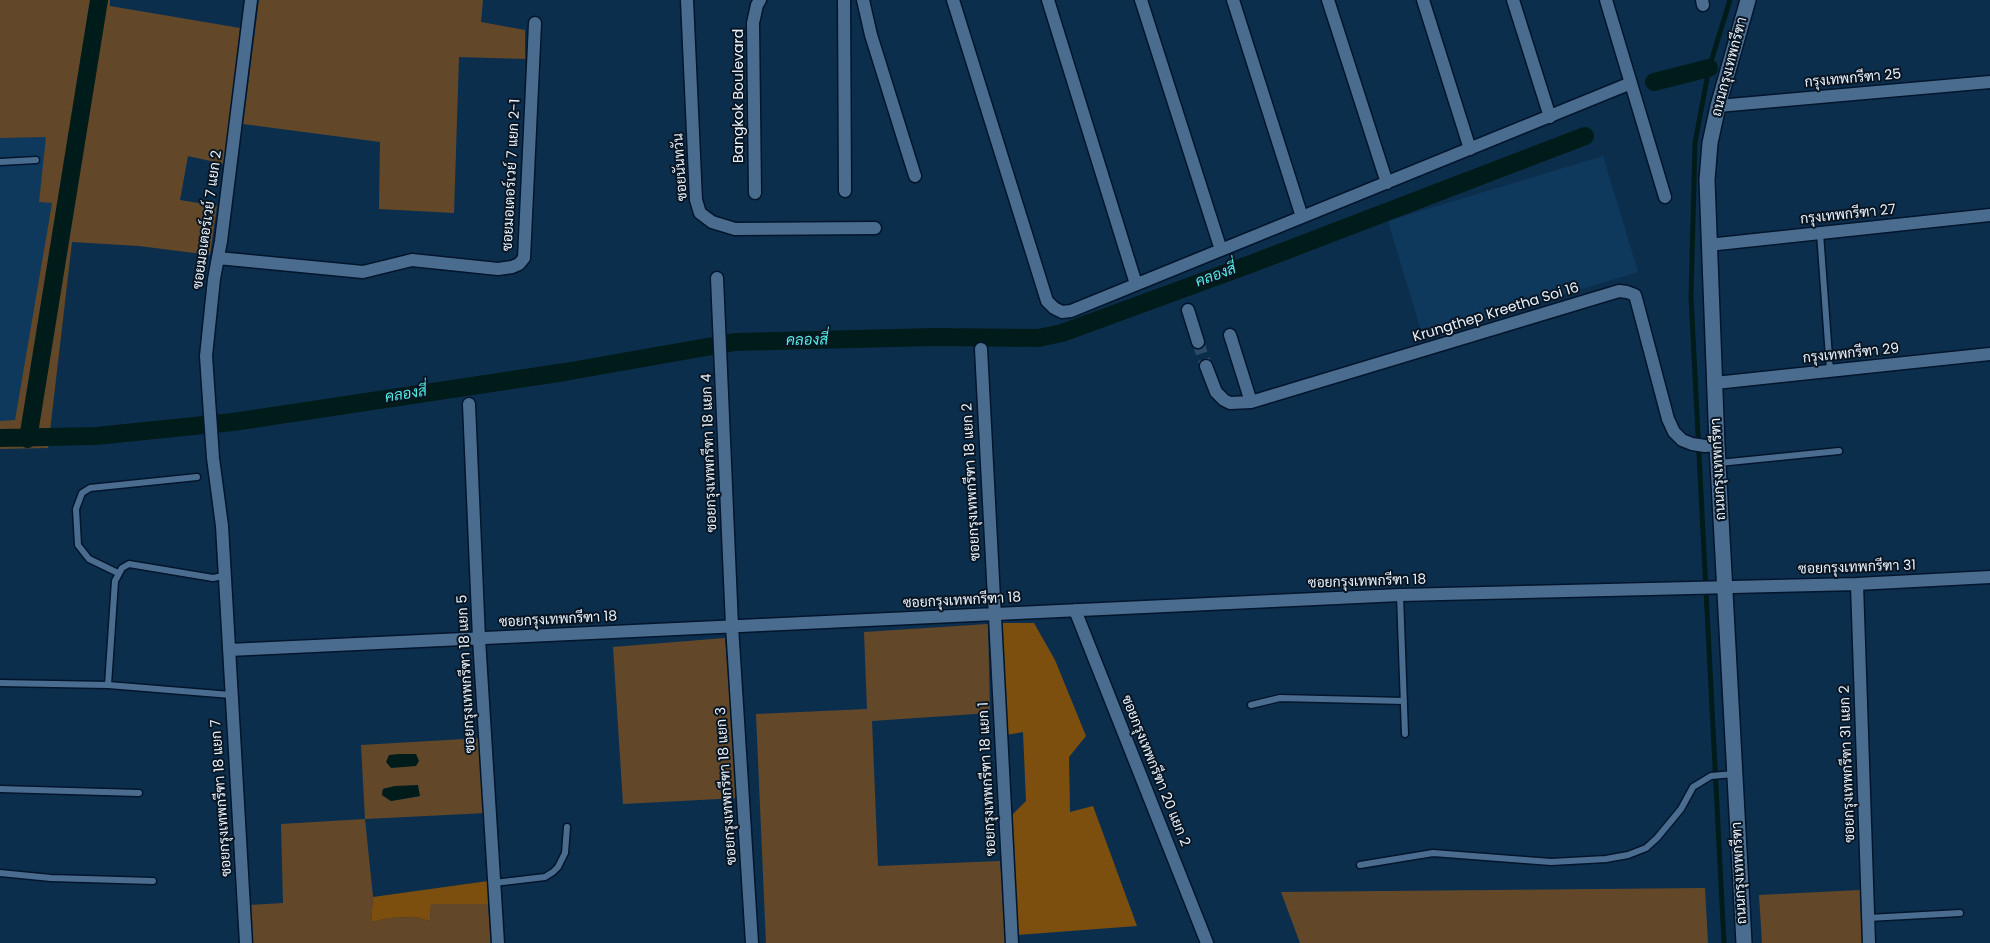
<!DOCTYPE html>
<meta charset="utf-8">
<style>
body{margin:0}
canvas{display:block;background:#0c2e4d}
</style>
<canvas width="1990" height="943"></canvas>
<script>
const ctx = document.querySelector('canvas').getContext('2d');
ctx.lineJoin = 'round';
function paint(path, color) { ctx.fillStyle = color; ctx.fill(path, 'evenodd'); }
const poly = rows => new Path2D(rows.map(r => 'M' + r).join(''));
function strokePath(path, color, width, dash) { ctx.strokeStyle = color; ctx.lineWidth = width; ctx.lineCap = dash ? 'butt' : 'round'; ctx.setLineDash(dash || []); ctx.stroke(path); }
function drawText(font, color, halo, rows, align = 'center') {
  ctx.font = font + ' Poppins,Sarabun,sans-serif'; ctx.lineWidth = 4; ctx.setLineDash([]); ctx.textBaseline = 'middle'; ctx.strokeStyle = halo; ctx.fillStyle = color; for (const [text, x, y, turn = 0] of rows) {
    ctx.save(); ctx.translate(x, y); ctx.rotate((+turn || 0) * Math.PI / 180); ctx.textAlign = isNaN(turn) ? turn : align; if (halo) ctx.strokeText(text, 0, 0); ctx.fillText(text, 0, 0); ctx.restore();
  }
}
paint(poly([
 [47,137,39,202,52,202,15,421,0,421,0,138],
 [1603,156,1638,272,1423,337,1388,221]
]), '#0f395c');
paint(poly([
 [0,0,110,0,110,6,240,28,224,164,188,156,180,200,217,206,210,255,139,246,72,242,48,448,0,449,0,421,15,420,52,203,39,202,46,137,0,138],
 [259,0,483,0,481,22,525,30,525,59,459,57,454,213,379,209,380,142,243,124],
 [988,624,990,713,872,721,878,866,1000,861,1007,943,766,943,756,714,867,709,864,632],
 [725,638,738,798,623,804,613,647],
 [482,738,486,813,365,819,373,897,371,922,389,918,415,917,430,921,431,904,488,904,491,943,251,943,249,905,283,903,281,824,365,819,361,745],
 [395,786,420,796,391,801,382,795,383,789],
 [1705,888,1708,943,1300,943,1281,892],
 [1860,890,1862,943,1762,943,1759,895]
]), '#624829');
paint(poly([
 [1000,623,1034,623,1055,660,1086,736,1069,757,1070,812,1093,806,1137,926,1017,935,1010,817,1026,801,1023,732,1006,735],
 [488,881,488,904,431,904,430,921,415,917,389,918,371,922,373,897]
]), '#7c4f0e');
paint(poly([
 [399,754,416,754,419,761,416,766,391,768,386,762,389,755],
 [418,785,420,796,391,801,382,795,383,789,395,786]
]), '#001c1a');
strokePath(poly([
 [1724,943,1691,297,1695,143,1709,68,1730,0]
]), '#001c1a', 5);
strokePath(poly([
 [1654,82,1709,68],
 [0,438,96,436,233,422,565,372,735,342,934,337,1038,338,1062,333,1256,262,1585,136],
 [28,439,99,0]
]), '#001c1a', 18);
strokePath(poly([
 [1198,342,1206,366]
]), '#2d4b67', 12, [12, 6]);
const lane = poly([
 [0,162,36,160],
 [1820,233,1830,371],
 [1719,463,1839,451],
 [118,573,89,559,78,545,76,509,82,493,90,488,197,477],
 [1400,595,1405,734],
 [0,683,108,685,231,695],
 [108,685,115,581,122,568,129,564,213,578,223,576],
 [1251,705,1280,698,1404,701],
 [0,789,139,793],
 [1360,865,1433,853,1551,862,1606,859,1628,855,1646,848,1657,838,1681,809,1693,787,1711,776,1734,774],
 [0,873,51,878,153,881],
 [494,883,545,877,553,872,558,867,565,853,567,827],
 [1868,918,1960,913]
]);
const street = poly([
 [687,0,696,200,700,213,712,222,735,229,875,228],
 [844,0,845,191],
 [863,0,871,35,915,176],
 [953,0,1047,301,1054,308,1062,312,1071,311,1631,83],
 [1048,0,1136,284],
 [1141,0,1221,250],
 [1233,0,1302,217],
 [1328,0,1387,183],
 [1423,0,1470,149],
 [1513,0,1550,117],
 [1606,0,1665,197],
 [1702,0,1703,5],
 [1718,106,1990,82],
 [755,193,753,23,757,5,760,0],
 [1708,245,1990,215],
 [218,258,363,272,412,260,498,269,512,267,519,264,524,258,535,23],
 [717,278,732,626,752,943],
 [1188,310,1198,342],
 [1230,335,1251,402,1619,291,1627,292,1635,295,1637,302,1668,419,1674,432,1682,440,1692,444,1705,446,1717,445],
 [981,349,1012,943],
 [1206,366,1216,392,1224,400,1230,403,1251,402],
 [1715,383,1990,354],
 [469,404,479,639,498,943],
 [1857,584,1869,943],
 [1075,610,1207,943],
 [229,650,1400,595,1857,584,1990,577],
 [246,943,222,526,213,458,206,356,214,279,221,241,251,0]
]);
const secondary = poly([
 [1744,943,1717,445,1707,180,1710,143,1718,106,1748,0]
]);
strokePath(lane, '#00152c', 9);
strokePath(street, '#00152c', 15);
strokePath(secondary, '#00152c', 18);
strokePath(lane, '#496c8f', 6);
strokePath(street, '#496c8f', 12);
strokePath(secondary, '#496c8f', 15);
drawText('14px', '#ebf2fb', '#081523', [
 ["ถนนกรุงเทพกรีฑา",1730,67,-75],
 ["กรุงเทพกรีฑา 25",1853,79,-5],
 ["Bangkok Boulevard",739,96,-90],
 ["ซอยนันทวัน",681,167,-94],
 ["ซอยมอเตอร์เวย์ 7 แยก 2-1",512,175,-87],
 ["กรุงเทพกรีฑา 27",1848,215,-6],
 ["ซอยมอเตอร์เวย์ 7 แยก 2",208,220,-82],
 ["Krungthep Kreetha Soi 16",1496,313,-17],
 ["กรุงเทพกรีฑา 29",1851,354,-6],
 ["ซอยกรุงเทพกรีฑา 18 แยก 4",710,453,-92],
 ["ถนนกรุงเทพกรีฑา",1719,469,-93],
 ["ซอยกรุงเทพกรีฑา 18 แยก 2",972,482,-93],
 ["ซอยกรุงเทพกรีฑา 31",1857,568,-2],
 ["ซอยกรุงเทพกรีฑา 18",1367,582,-2],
 ["ซอยกรุงเทพกรีฑา 18",962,601,-3],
 ["ซอยกรุงเทพกรีฑา 18",558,620,-3],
 ["ซอยกรุงเทพกรีฑา 18 แยก 5",467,674,-93],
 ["ซอยกรุงเทพกรีฑา 31 แยก 2",1848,764,-92],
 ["ซอยกรุงเทพกรีฑา 20 แยก 2",1155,771,68],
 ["ซอยกรุงเทพกรีฑา 18 แยก 1",988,779,-93],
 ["ซอยกรุงเทพกรีฑา 18 แยก 3",727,786,-94],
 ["ซอยกรุงเทพกรีฑา 18 แยก 7",222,798,-94],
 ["ถนนกรุงเทพกรีฑา",1740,873,-93]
]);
drawText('italic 15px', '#55eae2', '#081523', [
 ["คลองสี่",1216,276,-20],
 ["คลองสี่",807,341,-1],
 ["คลองสี่",406,395,-9]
]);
</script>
